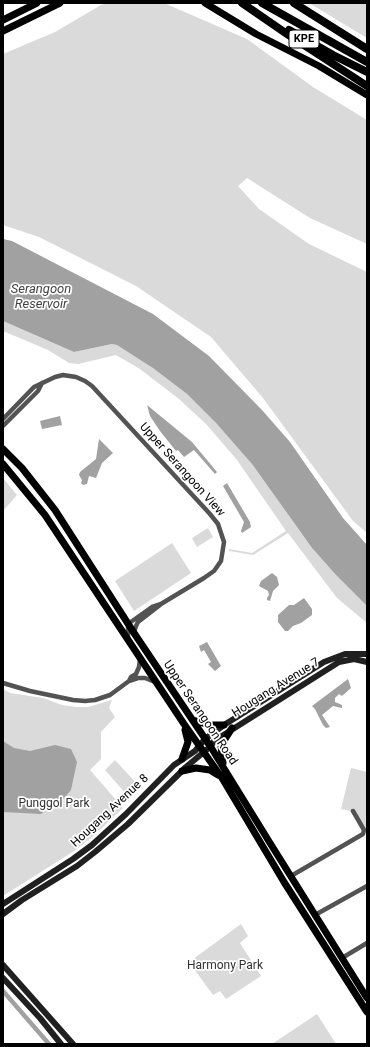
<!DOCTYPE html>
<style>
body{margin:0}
#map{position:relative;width:370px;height:1047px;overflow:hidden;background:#fff;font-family:Roboto,sans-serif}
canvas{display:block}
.frame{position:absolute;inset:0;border:4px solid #000;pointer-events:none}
</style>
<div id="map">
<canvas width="370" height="1047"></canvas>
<div class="frame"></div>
</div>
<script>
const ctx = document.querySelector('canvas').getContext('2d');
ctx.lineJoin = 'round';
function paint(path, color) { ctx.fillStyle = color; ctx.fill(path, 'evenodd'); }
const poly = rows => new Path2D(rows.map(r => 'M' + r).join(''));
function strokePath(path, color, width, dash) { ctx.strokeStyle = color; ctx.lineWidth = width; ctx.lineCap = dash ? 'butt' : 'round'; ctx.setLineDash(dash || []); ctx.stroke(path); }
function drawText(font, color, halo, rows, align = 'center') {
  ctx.font = font + ' Roboto,sans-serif'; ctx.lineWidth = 3.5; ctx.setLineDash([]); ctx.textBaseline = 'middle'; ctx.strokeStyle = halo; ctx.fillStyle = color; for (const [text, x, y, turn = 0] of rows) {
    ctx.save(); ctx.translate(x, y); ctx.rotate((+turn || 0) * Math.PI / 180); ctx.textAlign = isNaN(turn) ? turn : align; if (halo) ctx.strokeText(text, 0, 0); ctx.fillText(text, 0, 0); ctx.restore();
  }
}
paint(poly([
 [109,3,164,3,247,39,313,87,367,120,367,244,310,218,247,178,238,186,259,209,309,244,367,272,367,533,353,521,263,398,211,337,136,286,39,237,3,225,3,54,55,32,101,5],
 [309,3,367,3,367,38],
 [3,321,74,352,112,344,117,345,147,363,187,394,216,423,240,450,252,464,312,548,336,575,367,606,367,623,337,598,288,533,253,555,229,551,229,549,252,553,286,531,237,460,207,425,179,399,140,369,116,355,78,364,69,363,48,350,3,331],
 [3,478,17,495,3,511],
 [208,528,213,537,197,547,192,538],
 [172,543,191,573,134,611,115,581],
 [3,689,10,693,43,698,62,705,76,707,88,707,112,700,109,708,115,717,101,732,101,759,90,770,123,808,91,838,74,851,3,896],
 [115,760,138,785,127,795,105,770],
 [351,768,367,772,367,830,355,812,341,809],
 [241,924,248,936,240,943,261,976,226,999,220,991,213,995,189,962],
 [317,1014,336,1044,272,1044]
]), '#dadada');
paint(poly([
 [3,239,12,241,153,314,209,356,262,410,290,442,343,518,367,545,367,606,336,575,312,548,252,464,216,423,187,394,153,368,117,345,112,344,74,352,3,321],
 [147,405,192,442,217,472,215,474,194,450,184,457,178,450,176,451,160,431,150,416],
 [60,416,62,425,42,429,40,421],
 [99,439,113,453,102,463,96,478,89,476,87,484,83,485,81,483,82,480,79,475,80,472,96,459],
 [227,483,250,522,251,527,242,533,241,531,244,522,223,486],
 [272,573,277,577,279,585,273,591,270,601,267,600,267,598,269,595,268,591,259,586,261,581],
 [304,598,312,609,312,615,301,623,293,626,288,631,285,631,278,622,278,615,289,605,294,605],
 [207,642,221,666,215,671,208,664,211,662,204,650,201,652,199,646],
 [348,679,351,688,342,696,339,694,335,698,335,702,342,705,342,708,333,706,322,715,330,727,326,728,323,725,315,709,312,706],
 [3,741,14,748,30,751,55,745,71,749,77,762,71,790,56,807,51,806,41,814,3,812]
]), '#a1a1a1');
strokePath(poly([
 [3,991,49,1044]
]), '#a1a1a1', 4.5);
strokePath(poly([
 [3,419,34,387,55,377,63,375,76,377,85,381,92,386,210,514,218,524,224,542,221,561,214,571,204,578,161,604,152,607,128,624,128,638],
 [3,426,38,391,42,383],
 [134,633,136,626,138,622,160,605],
 [129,681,131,677,136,674,139,667,140,659],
 [3,683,30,691,73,700,85,701,95,700,110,695,129,681,138,678,145,678,155,682],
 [291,876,363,834,364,830,353,811],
 [315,915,367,886],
 [342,958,367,943]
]), '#535353', 4.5);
strokePath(poly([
 [3,904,73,859,92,845,126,814,174,765,195,751,205,739,224,725,324,662,345,654,367,654],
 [3,914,22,900,77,866,95,852,128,824,186,767,211,746,214,741,339,662,354,659,367,662],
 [3,965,73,1044],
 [3,978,40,1018,61,1044]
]), '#202020', 6);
strokePath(poly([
 [205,3,256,34,319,66,367,95],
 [3,20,37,3],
 [3,31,60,3],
 [3,449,22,468,55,510,134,633,212,749,270,843,367,998],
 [3,464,45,515,184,724,222,778,284,882,367,1012],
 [193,720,209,725,224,725],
 [182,759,188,742,185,730],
 [223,763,221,746,225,739,232,728],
 [182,771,196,768,210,770,218,775]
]), '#000', 7);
strokePath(poly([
 [242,3,287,34,367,86],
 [262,3,367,62],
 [294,3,367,49],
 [289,30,333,55,367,72]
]), '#000', 8);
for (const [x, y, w] of [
 [304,39,30]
]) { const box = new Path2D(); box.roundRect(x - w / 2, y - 9, w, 18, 3); ctx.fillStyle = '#fff'; ctx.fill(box); strokePath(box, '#000', 1); }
drawText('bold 11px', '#000', null, [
 ["KPE",304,39]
]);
drawText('12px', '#000', '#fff', [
 ["Upper Serangoon View",182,470,48],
 ["Hougang Avenue 7",276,688,-32],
 ["Upper Serangoon Road",200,713,56],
 ["Hougang Avenue 8",110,811,-43]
]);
drawText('12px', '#313131', '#fff', [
 ["Punggol Park",54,804],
 ["Harmony Park",225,966]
]);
drawText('italic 13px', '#424242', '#fff', [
 ["Serangoon",41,290],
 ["Reservoir",41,305]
]);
</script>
